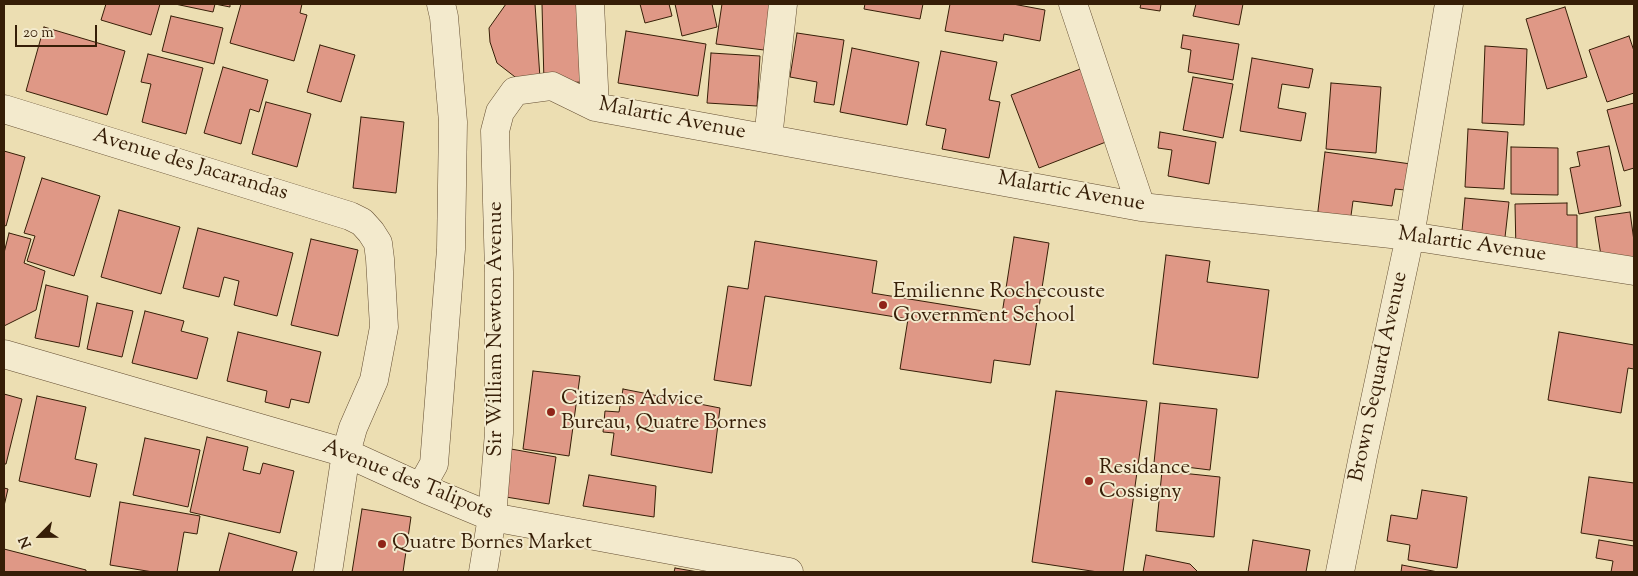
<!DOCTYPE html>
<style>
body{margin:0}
#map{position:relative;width:1638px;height:576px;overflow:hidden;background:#ecdeb2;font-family:"Sorts Mill Goudy",serif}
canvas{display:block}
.frame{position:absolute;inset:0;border:5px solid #361e07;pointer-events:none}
.north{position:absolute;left:15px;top:511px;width:50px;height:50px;-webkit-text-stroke:4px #f3eacd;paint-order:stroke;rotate:247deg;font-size:14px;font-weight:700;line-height:20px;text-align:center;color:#361e07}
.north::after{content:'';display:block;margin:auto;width:18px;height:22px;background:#361e07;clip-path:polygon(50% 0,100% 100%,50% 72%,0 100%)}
.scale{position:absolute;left:15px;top:25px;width:82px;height:22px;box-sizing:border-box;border:2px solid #361e07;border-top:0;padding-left:6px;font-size:15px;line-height:18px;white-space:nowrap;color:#361e07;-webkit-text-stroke:4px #f3eacd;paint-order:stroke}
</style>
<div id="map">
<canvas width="1638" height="576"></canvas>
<div class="frame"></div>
<div class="north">N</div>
<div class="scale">20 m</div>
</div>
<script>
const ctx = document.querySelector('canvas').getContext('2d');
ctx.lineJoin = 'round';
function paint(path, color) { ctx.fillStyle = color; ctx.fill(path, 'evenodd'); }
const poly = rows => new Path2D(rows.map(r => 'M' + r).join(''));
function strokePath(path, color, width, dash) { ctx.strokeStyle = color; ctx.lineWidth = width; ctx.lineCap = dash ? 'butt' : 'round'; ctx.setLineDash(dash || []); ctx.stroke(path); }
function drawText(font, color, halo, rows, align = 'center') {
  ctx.font = font + ' "Sorts Mill Goudy",serif'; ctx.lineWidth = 4; ctx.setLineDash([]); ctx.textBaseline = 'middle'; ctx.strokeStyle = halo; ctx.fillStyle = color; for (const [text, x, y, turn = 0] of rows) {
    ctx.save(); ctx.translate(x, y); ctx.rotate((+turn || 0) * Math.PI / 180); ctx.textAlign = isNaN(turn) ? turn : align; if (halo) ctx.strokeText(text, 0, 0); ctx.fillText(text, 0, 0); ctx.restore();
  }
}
const building = poly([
 [106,4,160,4,151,35,101,20,106,4],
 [175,4,230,4,230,7,215,4,213,12,175,4],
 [241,4,302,4,300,13,307,15,294,61,230,43,241,4],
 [506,4,535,4,540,78,519,80,497,63,490,42,489,28,506,4],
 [542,4,584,4,587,82,544,83,542,4],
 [640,4,669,4,672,16,645,23,640,4],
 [675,4,712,4,717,27,682,36,675,4],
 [722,4,770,4,764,50,716,44,722,4],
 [865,4,923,4,920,19,864,9,865,4],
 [950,4,1013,4,1045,10,1040,41,1004,34,1003,41,945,31,950,4],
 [1141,4,1161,4,1160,11,1140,8,1141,4],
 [1196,4,1243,4,1239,25,1193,16,1196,4],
 [1565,7,1587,77,1547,89,1526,19,1565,7],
 [171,16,223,28,214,64,162,51,171,16],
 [44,27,125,51,107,115,26,91,44,27],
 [626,31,706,44,698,96,618,83,626,31],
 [797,33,844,40,834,105,814,102,817,82,790,77,797,33],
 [1183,35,1239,44,1233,80,1188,72,1191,50,1181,48,1183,35],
 [1629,36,1634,51,1634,93,1607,102,1589,50,1629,36],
 [320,45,355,55,341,102,307,92,320,45],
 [1485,46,1527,49,1524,125,1482,123,1485,46],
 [852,48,919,62,907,125,840,112,852,48],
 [941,51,997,62,989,100,1000,102,989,158,942,149,946,129,926,125,941,51],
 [711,53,760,56,757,106,707,103,711,53],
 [148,54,203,68,186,134,142,122,151,84,141,82,148,54],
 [1252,58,1313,69,1309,88,1282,84,1278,108,1306,113,1301,141,1240,131,1252,58],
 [223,67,268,80,259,112,250,109,241,144,204,133,223,67],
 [1083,68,1111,140,1039,168,1011,95,1083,68],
 [1193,77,1233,84,1223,138,1183,130,1193,77],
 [1331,83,1381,87,1376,153,1326,149,1331,83],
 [266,102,311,114,297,167,252,154,266,102],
 [1634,103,1634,168,1624,171,1607,110,1634,103],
 [361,117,404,122,396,193,353,188,361,117],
 [1468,129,1508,132,1504,189,1465,187,1468,129],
 [1160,132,1216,142,1209,184,1168,176,1172,150,1158,148,1160,132],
 [1609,146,1621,206,1579,214,1570,168,1580,166,1577,152,1609,146],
 [1511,147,1558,148,1558,195,1511,194,1511,147],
 [4,151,25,157,6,226,4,225,4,151],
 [1325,152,1418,165,1415,191,1395,189,1392,206,1353,201,1350,223,1317,219,1325,152],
 [42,178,100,196,74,276,27,261,35,236,24,233,42,178],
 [1465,198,1509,202,1504,246,1461,242,1465,198],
 [1567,203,1567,215,1577,215,1577,251,1516,252,1515,204,1567,203],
 [119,210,180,227,161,294,101,277,119,210],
 [1630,212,1634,241,1634,257,1602,262,1595,217,1630,212],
 [198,228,293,253,277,316,234,305,239,281,224,277,219,297,183,288,198,228],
 [9,233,31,239,24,263,45,271,36,310,4,326,4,253,9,233],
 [1014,237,1049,243,1030,365,994,360,991,383,900,369,908,319,765,296,751,386,714,380,728,286,748,289,755,241,877,261,872,293,1002,314,1014,237],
 [311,239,358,250,338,336,291,325,311,239],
 [1166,255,1210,261,1207,282,1269,290,1258,378,1153,364,1166,255],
 [46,285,88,296,79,347,35,338,46,285],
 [97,303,133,311,122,357,87,349,97,303],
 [145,311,184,321,181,331,208,338,197,379,132,363,145,311],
 [238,332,321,352,309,403,291,399,289,408,265,402,267,391,227,381,238,332],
 [1559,332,1634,345,1634,369,1628,368,1621,413,1548,400,1559,332],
 [533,371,580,376,569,456,523,449,533,371],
 [623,389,720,408,712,473,611,455,614,433,603,432,605,411,619,412,623,389],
 [1056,391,1147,401,1123,572,1098,572,1032,562,1056,391],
 [4,394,22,399,6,464,4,464,4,394],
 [37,396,86,407,75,459,97,464,90,497,19,481,37,396],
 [1160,403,1217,409,1210,470,1154,463,1160,403],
 [207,437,248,447,243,470,260,474,263,463,294,471,280,533,190,512,207,437],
 [145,438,200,450,188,507,133,495,145,438],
 [511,449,556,457,549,504,506,497,511,449],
 [1162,471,1220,477,1214,537,1156,531,1162,471],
 [589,475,656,486,654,517,583,506,589,475],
 [1589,477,1634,483,1634,541,1581,533,1589,477],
 [4,488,8,489,4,506,4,488],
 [1422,490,1467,497,1457,568,1408,560,1410,545,1387,541,1391,515,1417,519,1422,490],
 [120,502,200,516,197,534,184,532,177,572,153,572,110,565,120,502],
 [362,509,411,517,403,572,352,572,362,509],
 [229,533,297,552,292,572,219,572,229,533],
 [1253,540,1310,550,1306,572,1248,572,1253,540],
 [1599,540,1634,546,1634,572,1611,572,1613,561,1596,558,1599,540],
 [4,549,86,570,86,572,4,572,4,549],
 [1146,555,1190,564,1198,572,1143,572,1146,555],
 [1402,565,1438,572,1401,572,1402,565],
 [675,568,698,572,674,572,675,568]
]);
paint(building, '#df9886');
strokePath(building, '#361e07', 1);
const minor = poly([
 [590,4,595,107],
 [1073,4,1141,207],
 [4,109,350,216,362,222,371,232,378,243,380,259,384,327,374,380,353,428,346,453,328,572],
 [768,138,783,4],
 [4,354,346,453,427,490,492,517,789,572],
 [421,487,434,464,451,249,453,122,444,17,441,4],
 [483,572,492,517,499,433,499,272,495,131,500,112,515,91,552,86,595,107,1141,207,1410,236,1634,271],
 [1340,572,1363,456,1410,236,1449,4]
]);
strokePath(minor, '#644e32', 29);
strokePath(minor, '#f3eacd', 28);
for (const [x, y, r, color] of [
 [883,305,5,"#8f2418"],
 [551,412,5,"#8f2418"],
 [1089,481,5,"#8f2418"],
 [382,544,5,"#8f2418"]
]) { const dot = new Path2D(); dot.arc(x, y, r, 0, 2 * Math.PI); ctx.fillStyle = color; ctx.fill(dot); strokePath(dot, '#f3eacd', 2); }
drawText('21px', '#361e07', '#f3eacd', [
 ["Malartic Avenue",672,120,11],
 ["Avenue des Jacarandas",190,166,17],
 ["Malartic Avenue",1071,193,10],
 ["Malartic Avenue",1472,246,8],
 ["Sir William Newton Avenue",497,329,-90],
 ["Brown Sequard Avenue",1380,377,-78],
 ["Avenue des Talipots",407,481,22]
]);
drawText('21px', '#361e07', '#f3eacd', [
 ["Emilienne Rochecouste",893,293],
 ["Government School",893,317],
 ["Citizens Advice",561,400],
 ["Bureau, Quatre Bornes",561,424],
 ["Residance",1099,469],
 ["Cossigny",1099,493],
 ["Quatre Bornes Market",392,544]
], 'left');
</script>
